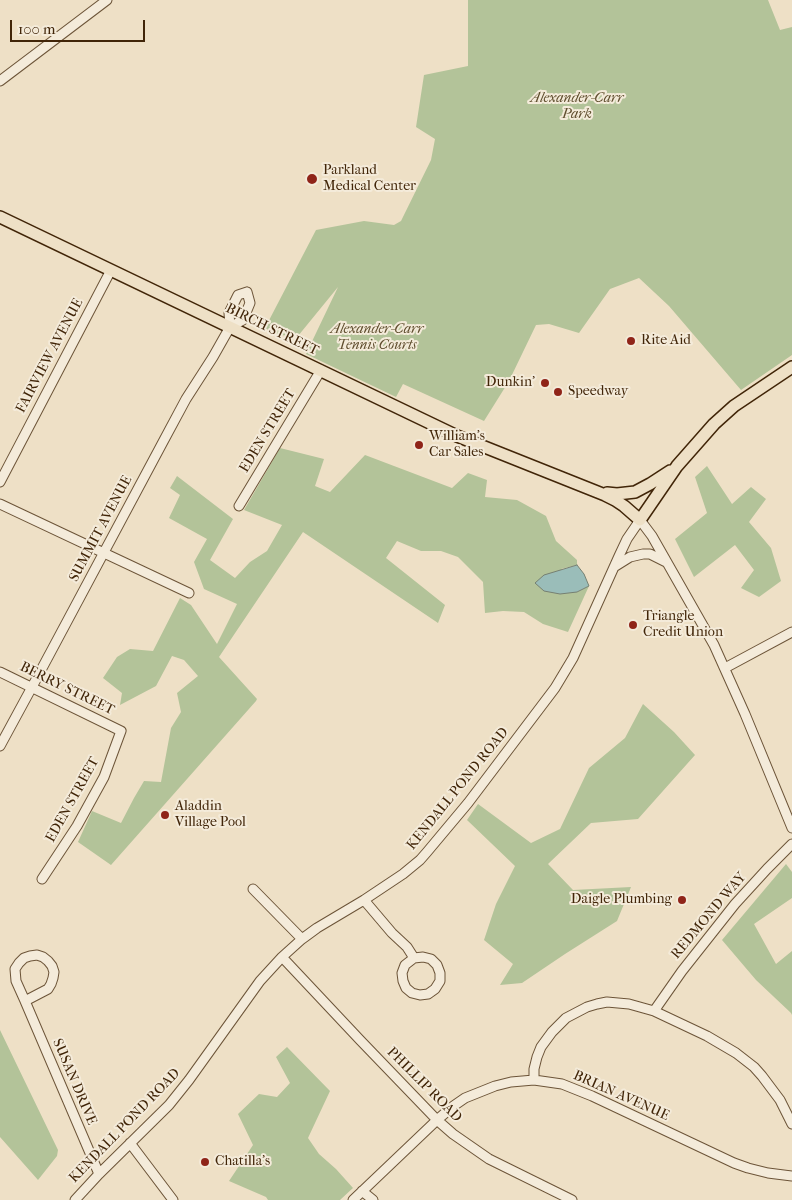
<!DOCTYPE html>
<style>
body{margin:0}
#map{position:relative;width:792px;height:1200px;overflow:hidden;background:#eee0c6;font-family:"IM FELL French Canon",serif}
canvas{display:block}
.scale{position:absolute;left:10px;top:20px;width:135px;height:22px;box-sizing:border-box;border:2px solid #412508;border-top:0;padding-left:6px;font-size:15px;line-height:18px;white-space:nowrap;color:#412508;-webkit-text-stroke:4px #f4ebda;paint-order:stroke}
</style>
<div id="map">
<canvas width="792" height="1200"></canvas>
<div class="scale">100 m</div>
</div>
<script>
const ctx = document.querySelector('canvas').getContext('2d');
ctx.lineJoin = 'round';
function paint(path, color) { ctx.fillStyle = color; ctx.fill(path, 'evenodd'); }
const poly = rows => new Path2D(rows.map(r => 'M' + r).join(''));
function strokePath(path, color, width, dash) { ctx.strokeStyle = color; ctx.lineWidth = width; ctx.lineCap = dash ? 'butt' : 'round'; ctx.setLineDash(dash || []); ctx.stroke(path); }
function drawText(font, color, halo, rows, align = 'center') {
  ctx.font = font + ' "IM FELL French Canon",serif'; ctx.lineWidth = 4; ctx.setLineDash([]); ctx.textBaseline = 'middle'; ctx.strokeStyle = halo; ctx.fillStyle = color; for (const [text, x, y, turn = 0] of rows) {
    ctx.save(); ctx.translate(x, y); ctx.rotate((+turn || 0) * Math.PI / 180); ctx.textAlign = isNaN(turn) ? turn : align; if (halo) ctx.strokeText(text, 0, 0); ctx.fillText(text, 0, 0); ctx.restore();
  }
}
paint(poly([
 [468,0,768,0,780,30,792,27,792,355,741,390,669,306,639,278,610,289,579,333,549,324,536,325,509,381,484,421,403,384,396,397,306,354,338,287,298,336,277,335,265,328,316,230,364,221,394,225,401,221,431,160,435,139,416,127,424,75,468,66],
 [280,448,324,459,315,486,330,492,365,455,452,488,468,473,487,480,485,497,517,500,546,516,556,541,577,560,577,565,561,569,577,592,589,586,568,632,543,624,524,612,503,611,485,613,483,582,458,557,441,551,421,551,397,541,386,558,445,605,438,623,303,532,219,657,257,699,256,701,111,865,78,842,92,811,121,823,134,798,144,781,161,782,171,728,181,712,177,693,198,676,184,660,172,656,156,686,120,705,122,693,103,678,117,657,130,649,153,651,180,598,191,605,217,644,237,604,204,589,194,562,207,539,169,518,180,495,170,488,177,476,233,519,210,560,235,578,250,562,267,551,282,525,244,510],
 [707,466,732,504,751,487,766,499,749,522,771,548,781,581,759,597,741,588,754,570,735,545,694,577,675,539,707,513,695,477],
 [643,704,674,732,695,755,638,819,591,823,548,864,573,890,631,887,617,921,565,954,522,983,500,985,513,964,484,940,496,904,515,866,467,820,478,804,531,843,560,829,589,768,625,738],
 [786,864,792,872,792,898,754,924,776,964,792,951,792,1015,791,1013,756,980,722,940],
 [0,1030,58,1150,57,1156,38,1180,0,1137],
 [287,1047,330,1091,308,1138,319,1154,336,1169,353,1188,340,1200,268,1200,266,1197,229,1181,253,1145,238,1114,259,1094,277,1097,290,1083,276,1057]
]), '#b3c399');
const water = poly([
 [577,565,584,574,589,586,577,592,560,594,544,591,535,583,544,575,577,565]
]);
paint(water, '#9abdb9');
strokePath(water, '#768072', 1);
const minor = poly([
 [0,81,107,0],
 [247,292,250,303,243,320,230,327,229,313,238,295,247,292],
 [0,482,111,270],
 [0,504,189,593],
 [239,506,321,370],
 [614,567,630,557,643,554,650,554,666,562],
 [725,668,792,632],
 [0,672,121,731,104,777,77,826,42,879],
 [0,746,32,687,164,440,186,399,213,357,230,327],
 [253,889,302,939],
 [364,900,392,933,407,947,414,958,423,957,431,959,437,965,440,973,440,981,435,989,428,994,420,995,412,993,406,988,403,981,402,973,405,965,414,958],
 [37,955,43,957,48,961,52,966,54,972,53,978,51,984,48,989,25,1001,16,981,15,969,19,963,24,958,30,956,37,955],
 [282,957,360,1040,437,1120,453,1134,489,1159,572,1200],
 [25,1001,99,1174],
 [654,1011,682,971,735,904,767,869,792,844],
 [534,1080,534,1069,537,1057,541,1047,552,1032,566,1018,587,1007,597,1004,607,1002,629,1004,654,1011,707,1036,736,1053,754,1067,762,1076,780,1100,792,1124],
 [130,1143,173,1200],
 [362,1191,373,1200],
 [75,1200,99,1174,169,1105,189,1080,260,981,282,957,302,939,317,928,364,900,403,874,420,860,427,852,468,803,555,688,573,658,619,556,627,539,640,520,652,536,714,645,745,714,792,828],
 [353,1200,437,1120,452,1107,465,1098,495,1086,511,1082,534,1080,562,1084,592,1096,734,1163,748,1168,768,1173,792,1176]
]);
const major = poly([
 [0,217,457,436,605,495,615,500,624,506,640,520,677,466,714,424,734,406,792,367],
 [607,493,617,494,635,492,650,484,670,471]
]);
strokePath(minor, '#6c5438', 11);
strokePath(major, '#412508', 14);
strokePath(minor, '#f4ebda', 9);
strokePath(major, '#eee0c6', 11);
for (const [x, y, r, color] of [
 [312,179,6,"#8f2418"],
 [631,341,5,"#8f2418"],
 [545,383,5,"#8f2418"],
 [558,392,5,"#8f2418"],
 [419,445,5,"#8f2418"],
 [633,625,5,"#8f2418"],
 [165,815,5,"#8f2418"],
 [682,900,5,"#8f2418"],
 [205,1162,5,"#8f2418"]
]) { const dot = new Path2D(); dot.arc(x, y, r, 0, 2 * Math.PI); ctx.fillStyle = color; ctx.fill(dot); strokePath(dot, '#f4ebda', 2); }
drawText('italic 14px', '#5e4c2c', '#f4ebda', [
 ["Alexander-Carr",577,99],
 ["Park",577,115],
 ["Alexander-Carr",377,330],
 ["Tennis Courts",377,346]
]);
drawText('14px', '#412508', '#f4ebda', [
 ["Parkland",323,171],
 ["Medical Center",323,187],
 ["Rite Aid",641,341],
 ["Dunkin'",535,383,"right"],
 ["Speedway",568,392],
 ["William's",429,437],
 ["Car Sales",429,453],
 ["Triangle",643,617],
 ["Credit Union",643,633],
 ["Aladdin",175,807],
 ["Village Pool",175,823],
 ["Daigle Plumbing",672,900,"right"],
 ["Chatilla's",215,1162]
], 'left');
drawText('14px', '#412508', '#f4ebda', [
 ["BIRCH STREET",272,330,26],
 ["FAIRVIEW AVENUE",50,356,-62],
 ["EDEN STREET",268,431,-59],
 ["SUMMIT AVENUE",101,529,-62],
 ["BERRY STREET",67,689,26],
 ["KENDALL POND ROAD",458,789,-51],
 ["EDEN STREET",73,800,-61],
 ["REDMOND WAY",709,916,-50],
 ["SUSAN DRIVE",74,1082,67],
 ["PHILLIP ROAD",424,1085,45],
 ["BRIAN AVENUE",621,1096,24],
 ["KENDALL POND ROAD",125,1126,-46]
]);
</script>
